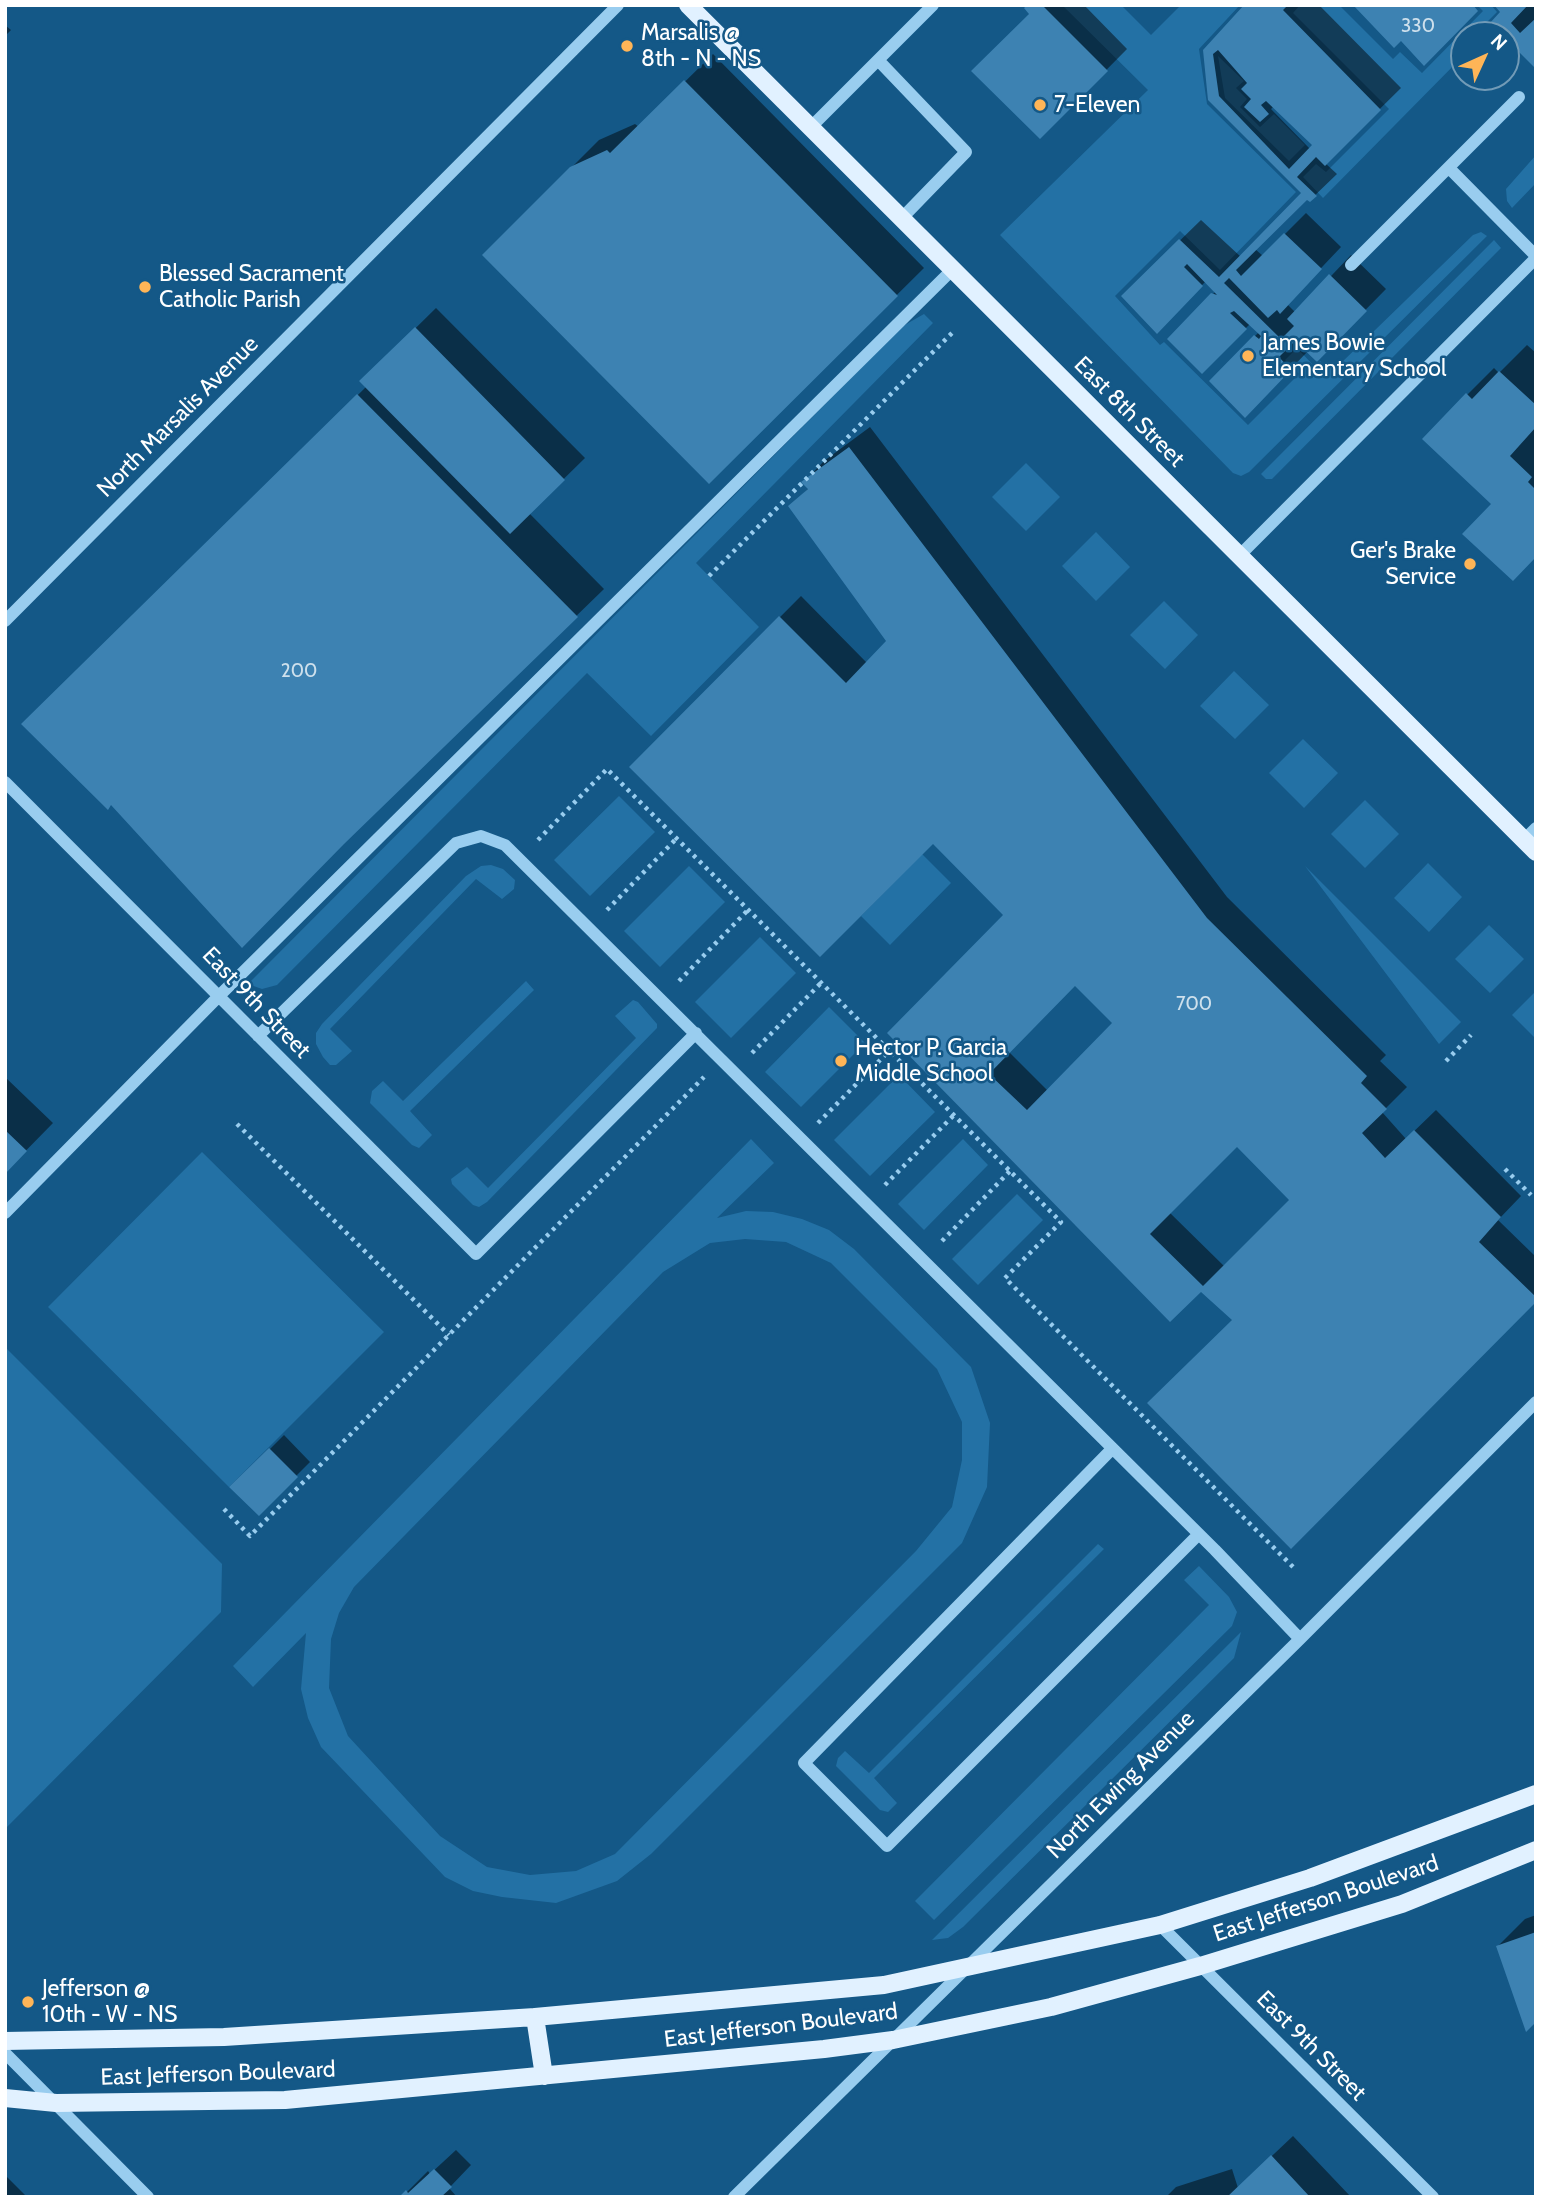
<!DOCTYPE html>
<style>
body{margin:0}
#map{position:relative;width:1541px;height:2202px;overflow:hidden;background:#145887;font-family:Cabin,sans-serif}
canvas{display:block}
.frame{position:absolute;inset:0;border:7px solid #fff;pointer-events:none}
.north{position:absolute;left:1450px;top:21px;width:70px;height:70px;box-sizing:border-box;background:#145887;border:2px solid #729bb7;border-radius:50%;rotate:45deg;font-size:19px;font-weight:700;line-height:28px;text-align:center;color:#fff}
.north::after{content:'';display:block;margin:auto;width:24px;height:32px;background:#ffb557;clip-path:polygon(50% 0,100% 100%,50% 72%,0 100%)}
</style>
<div id="map">
<canvas width="1541" height="2202"></canvas>
<div class="frame"></div>
<div class="north">N</div>
</div>
<script>
const ctx = document.querySelector('canvas').getContext('2d');
ctx.lineJoin = 'round';
function paint(path, color) { ctx.fillStyle = color; ctx.fill(path, 'evenodd'); }
const poly = rows => new Path2D(rows.map(r => 'M' + r).join(''));
function strokePath(path, color, width, dash) { ctx.strokeStyle = color; ctx.lineWidth = width; ctx.lineCap = dash ? 'butt' : 'round'; ctx.setLineDash(dash || []); ctx.stroke(path); }
function drawText(font, color, halo, rows, align = 'center') {
  ctx.font = font + ' Cabin,sans-serif'; ctx.lineWidth = 5; ctx.setLineDash([]); ctx.textBaseline = 'middle'; ctx.strokeStyle = halo; ctx.fillStyle = color; for (const [text, x, y, turn = 0] of rows) {
    ctx.save(); ctx.translate(x, y); ctx.rotate((+turn || 0) * Math.PI / 180); ctx.textAlign = isNaN(turn) ? turn : align; if (halo) ctx.strokeText(text, 0, 0); ctx.fillText(text, 0, 0); ctx.restore();
  }
}
paint(poly([
 [1062,5,1121,5,1151,35,1181,5,1240,5,1199,49,1207,104,1296,192,1220,270,1180,231,1115,296,1160,345,1164,342,1248,425,1299,374,1285,360,1297,348,1315,367,1320,361,1328,367,1339,365,1473,235,1481,232,1487,236,1249,472,1241,476,1233,473,1000,235,1148,90],
 [1300,5,1339,5,1393,59,1400,52,1422,73,1483,11,1477,5,1491,5,1497,12,1486,23,1490,28,1484,35,1464,35,1464,55,1323,198,1303,177,1316,164,1326,172,1389,109,1293,13],
 [1218,56,1244,81,1236,88,1247,99,1240,107,1260,127,1274,114,1305,145,1289,161,1225,98],
 [1536,155,1536,183,1512,208,1507,201,1506,189],
 [1494,240,1501,248,1272,479,1266,479,1261,474],
 [924,314,933,323,696,563,759,627,651,736,587,673,277,985,262,989,248,984,903,326],
 [1026,463,1060,497,1026,531,992,497],
 [1096,532,1130,567,1096,601,1062,566],
 [1164,601,1198,635,1165,669,1130,635],
 [1234,671,1269,705,1235,739,1200,706],
 [1303,739,1338,773,1304,808,1269,773],
 [619,796,655,832,590,896,554,860],
 [1365,800,1399,834,1365,868,1331,834],
 [922,854,951,883,890,945,861,916],
 [1428,863,1462,897,1429,932,1394,898],
 [491,865,503,869,515,880,514,889,502,899,476,879,330,1029,352,1051,336,1065,330,1065,323,1057,316,1044,316,1033,322,1024,466,876,481,866],
 [689,866,725,902,660,967,624,931],
 [1305,866,1461,1022,1439,1044],
 [1489,925,1524,959,1490,993,1455,959],
 [760,937,796,973,731,1038,695,1002],
 [526,981,534,990,410,1111,432,1135,419,1148,412,1145,370,1103,372,1091,383,1081,403,1101],
 [1536,991,1536,1039,1512,1015],
 [633,1000,638,1002,657,1024,657,1028,487,1202,479,1207,473,1205,452,1184,451,1179,467,1167,488,1188,636,1038,615,1016],
 [829,1007,865,1043,801,1107,765,1072],
 [899,1075,935,1112,870,1176,834,1140],
 [751,1139,774,1163,717,1218,746,1211,773,1212,802,1219,829,1230,854,1249,971,1367,990,1423,987,1487,962,1543,651,1854,617,1881,556,1903,502,1897,473,1891,445,1877,321,1747,308,1718,301,1689,306,1633,253,1687,233,1666],
 [745,1239,786,1242,831,1263,937,1369,962,1422,962,1460,952,1507,916,1551,615,1854,576,1871,530,1875,487,1867,440,1836,348,1736,329,1688,331,1639,339,1613,354,1587,663,1272,710,1243],
 [963,1139,988,1165,924,1230,898,1204],
 [202,1152,384,1332,229,1487,48,1307],
 [1017,1194,1043,1220,978,1285,952,1259],
 [5,1347,222,1564,221,1612,5,1829],
 [1098,1544,1104,1549,874,1778,897,1803,888,1812,880,1810,836,1766,838,1758,845,1751,869,1773],
 [1199,1566,1229,1597,1237,1612,1232,1626,934,1920,915,1901,1209,1605,1184,1580],
 [1241,1632,1234,1658,963,1927,948,1938,932,1940]
]), '#2371a5');
paint(poly([
 [1030,5,1084,5,1127,49,1040,137],
 [1247,5,1319,5,1401,88,1325,163,1337,174,1310,200,1307,197,1255,249,1263,256,1306,213,1341,247,1287,304,1296,313,1351,255,1386,289,1317,359,1308,351,1266,395,1211,381,1259,332,1250,324,1202,371,1169,339,1216,291,1206,281,1157,331,1123,296,1201,220,1241,257,1303,193,1210,99,1204,51],
 [1274,106,1315,145,1310,149,1271,109],
 [1497,5,1536,6,1536,67,1504,35,1503,12],
 [5,25,11,30,5,36],
 [713,54,924,268,709,481,484,255,599,140,635,124,639,127],
 [436,308,585,458,529,513,604,589,355,831,112,803,23,724,367,386,362,381],
 [1527,345,1536,353,1536,556,1493,504,1467,395,1494,368,1499,373],
 [870,427,1227,897,1386,1055,1380,1061,1407,1087,1382,1112,1406,1139,1436,1110,1521,1196,1498,1220,1536,1257,1536,1300,1234,1320,1201,1289,889,1033,1006,915,933,841,631,767,801,596,867,663,888,641,791,506,809,488,804,482,824,461],
 [1075,984,1115,1023,1048,1091,1009,1052],
 [1237,1144,1292,1200,1225,1267,1169,1212],
 [5,1077,53,1123,5,1172],
 [284,1435,310,1462,259,1513,232,1487],
 [1536,1915,1536,2020,1498,1946,1525,1919],
 [1293,2136,1351,2197,1166,2197,1176,2187,1232,2169,1238,2188],
 [456,2150,471,2165,449,2188,457,2197,402,2197,428,2171,430,2174],
 [5,2175,27,2197,5,2197]
]), '#0007');
paint(poly([
 [1027,5,1042,5,1108,71,1040,139,971,71,1029,14,1024,8],
 [1244,5,1288,5,1283,10,1381,110,1325,166,1316,157,1297,177,1317,196,1310,202,1307,200,1236,270,1241,276,1284,233,1322,269,1280,314,1277,310,1268,318,1229,278,1224,283,1281,339,1294,326,1287,319,1329,274,1367,311,1317,362,1295,341,1279,357,1291,370,1245,418,1209,381,1254,335,1259,339,1261,336,1234,311,1230,313,1247,329,1202,374,1167,339,1211,293,1217,295,1187,264,1184,267,1203,286,1157,334,1121,296,1179,239,1219,277,1301,193,1208,100,1203,50],
 [1218,50,1247,83,1241,89,1251,99,1244,107,1260,122,1269,114,1261,105,1266,101,1312,145,1289,169,1219,96,1213,54],
 [1353,5,1473,5,1478,11,1424,66,1401,41,1394,48],
 [1494,5,1528,5,1511,23,1520,33,1536,18,1536,69,1506,39,1506,35,1502,35,1490,23,1500,12],
 [684,80,898,296,709,484,482,255,570,167,607,150,610,153],
 [415,327,565,480,510,534,359,381],
 [1499,371,1536,405,1536,427,1510,456,1532,477,1528,482,1536,490,1536,557,1513,581,1462,534,1491,504,1422,439,1466,393,1472,399],
 [357,394,578,617,344,844,242,948,111,805,108,810,21,724],
 [849,447,1207,918,1367,1076,1361,1083,1387,1109,1362,1133,1385,1158,1414,1130,1501,1217,1479,1242,1536,1297,1536,1302,1291,1549,1147,1403,1232,1320,1201,1292,1170,1322,887,1033,1003,915,933,844,820,957,629,767,779,616,846,683,886,641,788,506,808,489,801,482],
 [1075,986,1112,1023,1027,1110,989,1074],
 [1237,1147,1289,1200,1203,1286,1150,1234],
 [5,1130,27,1151,5,1174],
 [269,1448,298,1477,259,1516,229,1487],
 [1536,1932,1536,2022,1526,2032,1496,1946],
 [1271,2155,1310,2197,1227,2197],
 [434,2169,452,2187,441,2197,399,2197,406,2190,408,2193]
]), '#3d82b2');
strokePath(poly([
 [709,576,952,333],
 [538,840,607,769,1061,1222,1005,1278,1296,1570],
 [607,910,676,839],
 [679,981,748,910],
 [752,1053,821,983],
 [1446,1061,1471,1035],
 [818,1123,889,1051],
 [237,1124,449,1335],
 [1505,1169,1531,1195],
 [885,1185,954,1115],
 [942,1241,1010,1171],
 [224,1509,250,1536,704,1077]
]), '#99cdef', 4.5, [3.5, 5]);
strokePath(poly([
 [878,60,966,152,901,219],
 [810,128,933,5],
 [1449,168,1536,256],
 [1351,265,1519,97],
 [1238,557,1536,258],
 [5,621,618,5],
 [5,782,476,1254,696,1033],
 [1524,840,1536,828],
 [258,1036,456,843,481,836,505,845,1215,1550,1300,1639],
 [5,1213,220,995,952,270],
 [1112,1449,804,1763,887,1846,1199,1534],
 [1160,1925,1433,2197],
 [5,2053,148,2197],
 [734,2197,1300,1639,1536,1402]
]), '#99cdef', 12);
strokePath(poly([
 [688,5,1536,852],
 [535,2017,544,2076],
 [5,2041,224,2037,535,2017,884,1985,1160,1925,1310,1878,1536,1794],
 [5,2098,56,2103,285,2100,824,2049,893,2040,1051,2007,1200,1966,1402,1904,1536,1850]
]), '#e1f1ff', 18);
for (const [x, y, r, color] of [
 [627,46,7,"#ffb557"],
 [1040,105,7,"#ffb557"],
 [145,287,7,"#ffb557"],
 [1248,356,7,"#ffb557"],
 [1470,564,7,"#ffb557"],
 [841,1061,7,"#ffb557"],
 [28,2002,7,"#ffb557"]
]) { const dot = new Path2D(); dot.arc(x, y, r, 0, 2 * Math.PI); ctx.fillStyle = color; ctx.fill(dot); strokePath(dot, '#145887', 2.5); }
drawText('19px', '#cee0ec', null, [
 ["330",1418,26],
 ["200",299,671],
 ["700",1194,1004]
]);
drawText('23px', '#fff', '#145887', [
 ["Marsalis @",641,33],
 ["8th - N - NS",641,59],
 ["7-Eleven",1054,105],
 ["Blessed Sacrament",159,274],
 ["Catholic Parish",159,300],
 ["James Bowie",1262,343],
 ["Elementary School",1262,369],
 ["Ger's Brake",1456,551,"right"],
 ["Service",1456,577,"right"],
 ["Hector P. Garcia",855,1048],
 ["Middle School",855,1074],
 ["Jefferson @",42,1989],
 ["10th - W - NS",42,2015]
], 'left');
drawText('23px', '#fff', '#145887', [
 ["East 8th Street",1129,412,45],
 ["North Marsalis Avenue",178,417,-45],
 ["East 9th Street",256,1003,46],
 ["North Ewing Avenue",1121,1785,-45],
 ["East Jefferson Boulevard",1326,1899,-18],
 ["East Jefferson Boulevard",781,2026,-7],
 ["East 9th Street",1311,2046,45],
 ["East Jefferson Boulevard",218,2074,-2]
]);
</script>
